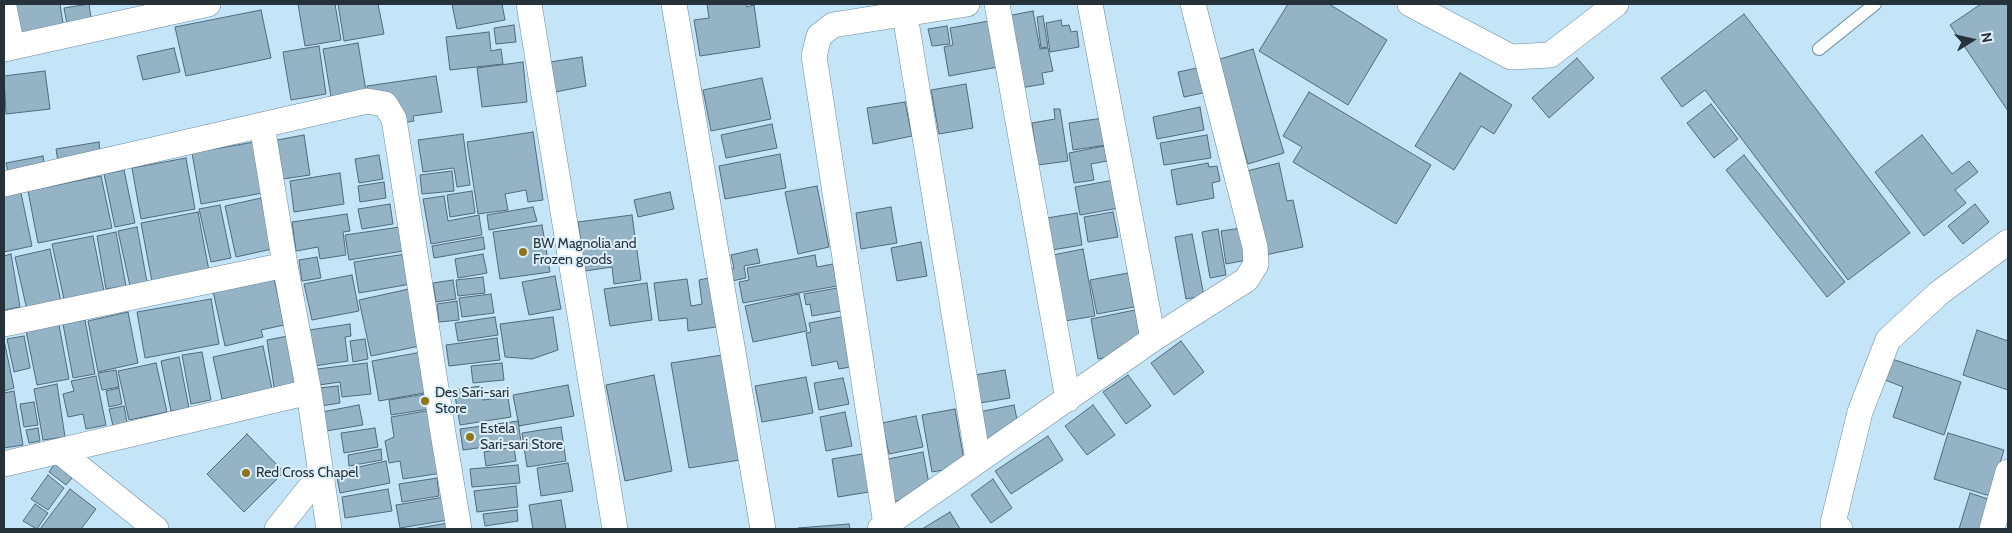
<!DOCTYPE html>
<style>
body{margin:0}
#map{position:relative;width:2012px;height:533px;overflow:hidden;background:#c4e4f7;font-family:Cabin,sans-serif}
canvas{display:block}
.frame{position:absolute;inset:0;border:5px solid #263239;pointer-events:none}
.north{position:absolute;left:1947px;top:15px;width:50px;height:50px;-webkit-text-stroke:4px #dceffa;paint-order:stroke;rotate:80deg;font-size:14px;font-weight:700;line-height:20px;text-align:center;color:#263239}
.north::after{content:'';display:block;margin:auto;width:18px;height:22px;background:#263239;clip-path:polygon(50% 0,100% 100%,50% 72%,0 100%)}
</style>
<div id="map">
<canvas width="2012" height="533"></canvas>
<div class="frame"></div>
<div class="north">N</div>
</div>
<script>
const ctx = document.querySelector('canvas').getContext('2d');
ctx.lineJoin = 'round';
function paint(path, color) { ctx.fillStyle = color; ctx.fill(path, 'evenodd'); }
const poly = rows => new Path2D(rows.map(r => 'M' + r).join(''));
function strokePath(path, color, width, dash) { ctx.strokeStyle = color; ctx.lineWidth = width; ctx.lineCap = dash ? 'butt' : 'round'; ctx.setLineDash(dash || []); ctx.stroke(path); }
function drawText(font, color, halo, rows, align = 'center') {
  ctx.font = font + ' Cabin,sans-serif'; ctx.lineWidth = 4; ctx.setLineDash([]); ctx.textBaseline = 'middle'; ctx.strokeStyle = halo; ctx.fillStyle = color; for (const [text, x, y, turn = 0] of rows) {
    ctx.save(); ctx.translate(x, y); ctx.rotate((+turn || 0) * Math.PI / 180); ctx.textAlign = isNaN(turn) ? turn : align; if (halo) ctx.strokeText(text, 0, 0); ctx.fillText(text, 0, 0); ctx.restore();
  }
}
const building = poly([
 [13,4,60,4,64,30,18,36,13,4],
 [89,4,92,25,68,29,64,8,89,4],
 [298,4,335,4,341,40,305,46,298,4],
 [338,4,378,4,384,34,344,41,338,4],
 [452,4,502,4,505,20,457,29,452,4],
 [707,4,746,4,747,7,754,5,760,47,700,56,694,20,709,18,707,4],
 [1288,4,1329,4,1387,40,1348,105,1259,51,1288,4],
 [1981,4,2008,4,2008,111,1950,25,1981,4],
 [261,10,271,58,186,76,175,27,261,10],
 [1033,11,1040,49,1048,48,1053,71,1042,73,1044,84,1020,88,1007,16,1033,11],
 [1744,14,1910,233,1848,280,1705,90,1682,107,1661,78,1744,14],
 [1043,16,1048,47,1041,48,1037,17,1043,16],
 [1061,20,1062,26,1069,25,1071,32,1077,31,1079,47,1050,52,1046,23,1061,20],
 [989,21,998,67,949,76,944,47,953,45,950,28,989,21],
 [514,25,516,42,496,44,494,28,514,25],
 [947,26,950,44,932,46,928,29,947,26],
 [489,32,491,51,501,49,503,64,450,70,446,37,489,32],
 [358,43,366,91,331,97,323,49,358,43],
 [319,46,326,94,291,100,283,52,319,46],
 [174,48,180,72,143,80,137,56,174,48],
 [1253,49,1284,153,1248,164,1217,60,1253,49],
 [582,57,586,86,555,92,550,62,582,57],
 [1577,58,1594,78,1549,118,1532,98,1577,58],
 [523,62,527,102,482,107,477,68,523,62],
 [1197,68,1203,93,1184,97,1178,72,1197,68],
 [45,71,50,109,6,114,4,76,45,71],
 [1460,73,1512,105,1494,134,1481,126,1454,170,1415,146,1460,73],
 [436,76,442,112,413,116,414,121,397,124,369,100,367,86,436,76],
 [762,78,771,119,711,131,703,90,762,78],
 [966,84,973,128,939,134,931,90,966,84],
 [1309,92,1431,165,1396,224,1293,162,1302,147,1283,136,1309,92],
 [905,102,912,136,873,144,867,108,905,102],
 [1711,104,1738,139,1714,158,1687,123,1711,104],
 [1200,107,1204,130,1157,139,1153,117,1200,107],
 [1054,109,1060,109,1068,161,1038,165,1032,123,1055,119,1054,109],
 [1103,118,1107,145,1073,150,1069,123,1103,118],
 [772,124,777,148,726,158,721,135,772,124],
 [533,132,543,200,528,202,526,190,505,194,508,210,478,214,467,142,533,132],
 [463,134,470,185,457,187,454,168,423,172,418,140,463,134],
 [304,135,310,175,283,179,277,140,304,135],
 [1207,135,1211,158,1164,165,1160,143,1207,135],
 [1922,135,1952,174,1969,161,1978,172,1955,190,1966,203,1924,236,1875,172,1922,135],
 [99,142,100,155,58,162,56,149,99,142],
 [254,142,263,193,201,204,192,153,254,142],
 [1104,146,1107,161,1091,164,1094,180,1074,183,1069,153,1104,146],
 [780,154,786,188,725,199,719,166,780,154],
 [379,155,383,179,359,183,355,159,379,155],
 [1744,155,1845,282,1827,297,1726,170,1744,155],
 [43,156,45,169,9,175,6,163,43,156],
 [186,158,195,209,141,219,132,168,186,158],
 [1208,163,1209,167,1217,166,1220,181,1212,183,1214,198,1177,205,1171,170,1208,163],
 [1279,163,1287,201,1293,200,1303,247,1265,255,1247,171,1279,163],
 [124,170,135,223,115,227,104,174,124,170],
 [452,171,454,191,422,194,420,175,452,171],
 [340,173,344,204,294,212,290,181,340,173],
 [101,176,112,228,38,243,28,191,101,176],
 [1114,180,1119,208,1080,215,1075,187,1114,180],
 [384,182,386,198,360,202,358,186,384,182],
 [817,186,829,247,798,254,785,192,817,186],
 [472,191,475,213,450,217,447,195,472,191],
 [670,192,674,209,638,217,634,200,670,192],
 [21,193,32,246,4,252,4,196,21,193],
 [444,196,448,221,479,215,482,235,431,244,423,199,444,196],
 [261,198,272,249,236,257,225,206,261,198],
 [390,204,393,224,362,229,358,209,390,204],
 [1975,204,1989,222,1963,244,1948,226,1975,204],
 [220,205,231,258,211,262,199,209,220,205],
 [533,207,537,221,489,230,487,215,533,207],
 [891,207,897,243,861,249,856,213,891,207],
 [198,212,209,271,152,282,141,223,198,212],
 [1113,212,1118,237,1088,242,1084,217,1113,212],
 [1077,213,1082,245,1052,250,1047,218,1077,213],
 [347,214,350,231,343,232,346,255,320,259,318,247,296,251,292,222,347,214],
 [632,215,641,280,614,284,612,267,585,271,578,222,632,215],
 [542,225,550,272,500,279,493,232,542,225],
 [137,227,147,282,130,286,118,231,137,227],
 [400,227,403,251,349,260,345,235,400,227],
 [1241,228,1247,260,1226,264,1221,231,1241,228],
 [1218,229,1226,275,1210,278,1202,232,1218,229],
 [116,232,126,286,106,289,97,236,116,232],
 [1192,234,1204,296,1186,299,1175,237,1192,234],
 [93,236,104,291,64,299,52,244,93,236],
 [483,237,485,249,434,258,432,246,483,237],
 [921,242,927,276,897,281,891,248,921,242],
 [50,249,61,302,27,310,15,257,50,249],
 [757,249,760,263,744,266,746,278,732,281,730,270,734,268,731,255,757,249],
 [1083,249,1095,316,1065,321,1053,255,1083,249],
 [11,254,20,307,4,310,4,256,11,254],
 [406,254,411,284,359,293,354,262,406,254],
 [483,254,487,273,458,278,455,259,483,254],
 [815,255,817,267,833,264,837,286,743,303,739,282,749,280,747,268,815,255],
 [317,257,321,278,302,281,299,260,317,257],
 [1128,273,1134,307,1097,314,1090,280,1128,273],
 [352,275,359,311,312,320,304,284,352,275],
 [555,276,561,309,529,315,522,282,555,276],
 [483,277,485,293,458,296,456,280,483,277],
 [274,278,284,325,261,330,263,337,225,346,213,291,274,278],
 [709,278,716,327,688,331,687,318,659,321,654,283,687,279,691,306,702,304,699,280,709,278],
 [453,280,456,299,436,302,433,283,453,280],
 [647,283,652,320,610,326,604,289,647,283],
 [843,287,847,310,812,316,810,304,806,305,804,294,843,287],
 [409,289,420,346,371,356,359,300,409,289],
 [491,294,494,313,462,317,459,298,491,294],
 [799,294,807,331,753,342,745,306,799,294],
 [211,299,219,344,145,358,137,312,211,299],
 [457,301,459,320,439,322,437,304,457,301],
 [1135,310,1141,343,1117,348,1119,355,1098,359,1091,319,1135,310],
 [128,312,138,363,98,372,88,321,128,312],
 [846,316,850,367,839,369,837,361,812,366,806,333,811,332,809,323,846,316],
 [495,317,498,335,458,341,455,323,495,317],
 [553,317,558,350,532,359,505,357,500,324,553,317],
 [85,320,95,374,73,378,63,324,85,320],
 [350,324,351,336,345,337,348,361,314,366,309,330,350,324],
 [59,325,69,379,37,385,26,331,59,325],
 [1977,330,2008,341,2008,390,1963,375,1977,330],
 [24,336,30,368,14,372,7,339,24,336],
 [288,336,296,384,274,387,267,340,288,336],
 [497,338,500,360,449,366,446,345,497,338],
 [365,339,368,359,353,362,350,341,365,339],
 [4,340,14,388,4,391,4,340],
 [1181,341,1204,372,1174,395,1151,363,1181,341],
 [263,346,272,389,222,399,213,357,263,346],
 [202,352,211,400,191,404,182,355,202,352],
 [422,352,429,392,379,401,372,361,422,352],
 [722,355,740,460,689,468,671,363,722,355],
 [179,357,189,408,171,411,161,361,179,357],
 [1892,359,1961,382,1944,435,1893,417,1903,387,1885,380,1892,359],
 [156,363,167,412,129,420,118,371,156,363],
 [367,363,371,394,342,397,340,382,319,385,317,369,367,363],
 [502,363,504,380,473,383,471,366,502,363],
 [116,370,119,387,102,390,98,373,116,370],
 [1005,370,1010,398,980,403,975,375,1005,370],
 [654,375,672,471,625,481,606,385,654,375],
 [1128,375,1151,406,1126,424,1103,392,1128,375],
 [96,376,106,425,86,429,83,414,68,417,63,394,74,391,71,381,96,376],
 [806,377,813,413,762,422,755,386,806,377],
 [843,378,849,404,819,410,814,383,843,378],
 [57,384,65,437,43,440,34,389,57,384],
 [568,385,574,416,519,426,513,395,568,385],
 [338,386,340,403,321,406,319,388,338,386],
 [481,386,483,400,508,397,511,417,460,425,454,390,481,386],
 [119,388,122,404,109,407,106,391,119,388],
 [14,391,23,445,4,448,4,393,14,391],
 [426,394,429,409,391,415,389,400,426,394],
 [34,402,38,425,24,427,20,404,34,402],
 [359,405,363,425,326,431,322,412,359,405],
 [1014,405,1019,429,984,441,979,412,1014,405],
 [1093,405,1115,435,1087,455,1065,426,1093,405],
 [124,406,128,427,114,430,109,409,124,406],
 [955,409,965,466,932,472,922,415,955,409],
 [432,410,442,473,403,479,400,461,389,463,385,441,394,437,391,417,432,410],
 [845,412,852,446,826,451,820,417,845,412],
 [916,416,923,447,889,454,882,423,916,416],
 [518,421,521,442,463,450,460,429,518,421],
 [561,427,566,461,527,467,522,433,561,427],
 [38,428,40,441,29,443,26,430,38,428],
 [375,428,378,447,344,453,341,433,375,428],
 [1948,433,2004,450,1990,496,1934,479,1948,433],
 [247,434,284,472,244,512,207,474,247,434],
 [1048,436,1063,460,1011,494,995,471,1048,436],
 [514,447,516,461,486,466,484,452,514,447],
 [381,449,382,460,349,466,348,455,381,449],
 [923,452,929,484,919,486,921,496,891,502,883,460,923,452],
 [868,453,875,491,838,497,832,459,868,453],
 [58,459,76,473,66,485,49,472,58,459],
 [386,461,390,483,340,493,336,472,386,461],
 [568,463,573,491,541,496,537,468,568,463],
 [518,465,520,483,472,487,470,469,518,465],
 [48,475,64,488,48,510,31,499,48,475],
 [437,478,439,496,402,502,399,484,437,478],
 [993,479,1012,508,991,523,971,495,993,479],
 [516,486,518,507,477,512,474,491,516,486],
 [70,489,96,509,81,529,40,529,70,489],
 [388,489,392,511,345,518,342,497,388,489],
 [1970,493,1991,500,1982,529,1959,529,1970,493],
 [450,496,454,519,400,528,396,505,450,496],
 [561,500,566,529,533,529,529,505,561,500],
 [35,504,48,513,37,529,23,521,35,504],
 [517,510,518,521,485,526,483,514,517,510],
 [950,512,960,529,922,529,950,512],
 [454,522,455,529,412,529,454,522],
 [849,524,850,529,798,529,798,528,849,524]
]);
paint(building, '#94b3c5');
strokePath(building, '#4e6b7b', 1);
const lane = poly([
 [1819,49,1875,4]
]);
const street = poly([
 [529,4,615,529],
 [674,4,763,529],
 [997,4,1068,399],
 [1090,4,1153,339],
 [1410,4,1511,57,1550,55,1616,4],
 [4,7,12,47],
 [905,15,978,460],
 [4,49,208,4],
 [262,125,285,265,309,392,329,529],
 [4,184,367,101,385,104,394,119,443,433,459,529],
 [4,324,285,265],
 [59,451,156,529],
 [4,464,309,392],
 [886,525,814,56,819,36,833,25,967,4],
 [277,529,321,474],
 [880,529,1153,339,1246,280,1256,264,1255,247,1193,4],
 [1840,529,1833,523,1860,412,1888,340,1939,293,2008,242],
 [1992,529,2008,472]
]);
strokePath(lane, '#6c8a9a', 14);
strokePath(street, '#6c8a9a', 26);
strokePath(lane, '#fff', 12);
strokePath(street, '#fff', 25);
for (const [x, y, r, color] of [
 [523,252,5,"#8e751a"],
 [425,401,5,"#8e751a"],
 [470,437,5,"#8e751a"],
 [246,473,5,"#8e751a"]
]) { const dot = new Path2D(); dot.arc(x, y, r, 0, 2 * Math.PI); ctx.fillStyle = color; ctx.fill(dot); strokePath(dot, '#dceffa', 2); }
drawText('14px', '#263239', '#dceffa', [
 ["BW Magnolia and",533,244],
 ["Frozen goods",533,260],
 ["Des Sari-sari",435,393],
 ["Store",435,409],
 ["Estela",480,429],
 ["Sari-sari Store",480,445],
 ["Red Cross Chapel",256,473]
], 'left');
</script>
